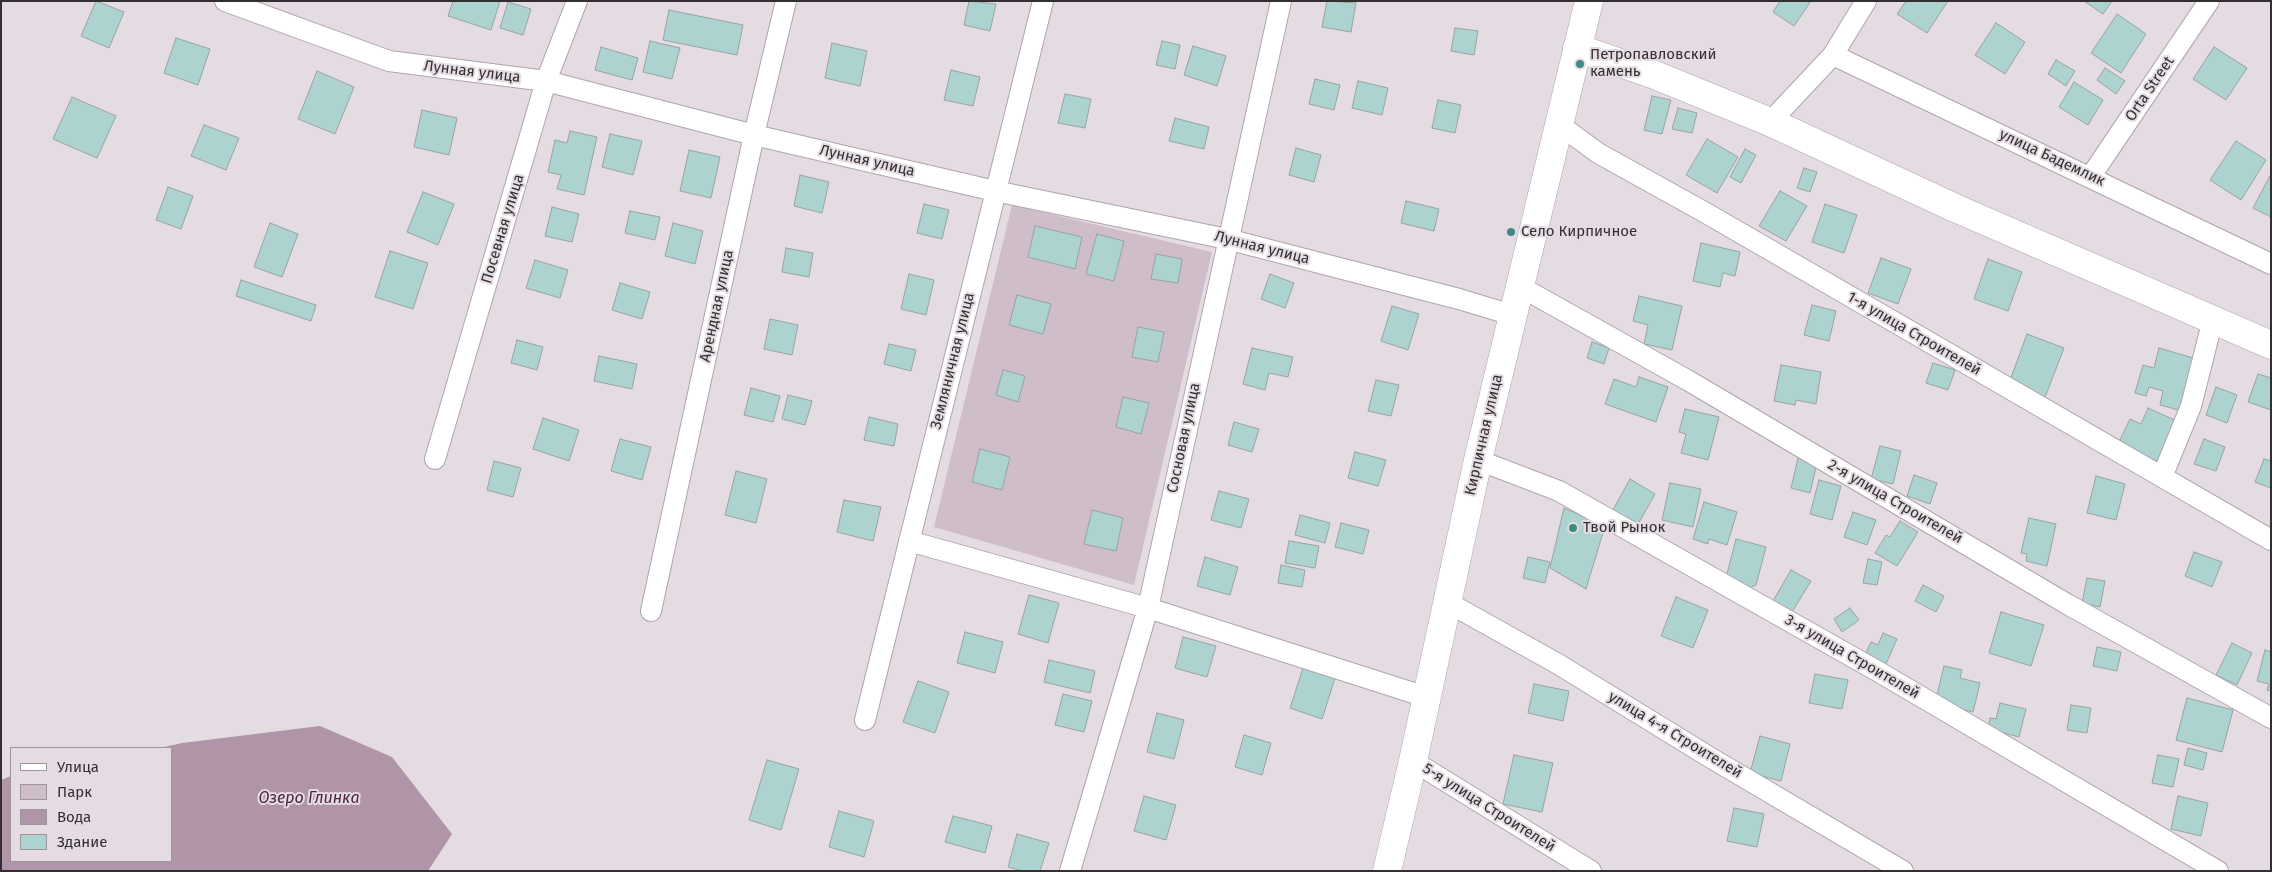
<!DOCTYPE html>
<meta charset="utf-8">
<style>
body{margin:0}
#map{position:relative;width:2272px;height:872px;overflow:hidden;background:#e5dbe2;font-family:"Fira Sans",sans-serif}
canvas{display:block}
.frame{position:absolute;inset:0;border:2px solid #322f31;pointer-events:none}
.legend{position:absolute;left:10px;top:747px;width:162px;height:115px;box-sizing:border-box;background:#e5dbe2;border:1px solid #9d969b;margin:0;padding:6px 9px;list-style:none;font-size:15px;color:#322f31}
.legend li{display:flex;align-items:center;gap:10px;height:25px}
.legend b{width:25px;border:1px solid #9d969b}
</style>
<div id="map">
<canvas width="2272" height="872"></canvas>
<div class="frame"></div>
<ul class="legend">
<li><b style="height:6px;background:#fff"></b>Улица</li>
<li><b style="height:14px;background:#cfbeca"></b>Парк</li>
<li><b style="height:14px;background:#b095a8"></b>Вода</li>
<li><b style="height:14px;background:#add3d0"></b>Здание</li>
</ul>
</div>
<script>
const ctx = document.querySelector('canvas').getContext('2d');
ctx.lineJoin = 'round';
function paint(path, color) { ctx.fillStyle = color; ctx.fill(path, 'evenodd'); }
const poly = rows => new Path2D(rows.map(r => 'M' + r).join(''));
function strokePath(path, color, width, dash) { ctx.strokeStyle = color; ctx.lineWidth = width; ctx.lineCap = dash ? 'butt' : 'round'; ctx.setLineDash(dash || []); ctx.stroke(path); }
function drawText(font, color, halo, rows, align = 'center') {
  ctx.font = font + ' "Fira Sans",sans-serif'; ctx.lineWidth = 4; ctx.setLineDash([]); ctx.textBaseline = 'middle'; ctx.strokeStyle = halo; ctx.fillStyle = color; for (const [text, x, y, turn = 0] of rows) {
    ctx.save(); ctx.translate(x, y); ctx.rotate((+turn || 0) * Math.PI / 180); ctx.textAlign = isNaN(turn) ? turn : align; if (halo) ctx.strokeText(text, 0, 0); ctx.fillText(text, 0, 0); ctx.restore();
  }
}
paint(poly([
 [1012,205,1212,252,1134,585,934,527]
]), '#cfbeca');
paint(poly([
 [320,726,392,757,452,834,428,871,1,871,1,780,11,776,11,861,171,861,171,748,160,748,182,743]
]), '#b095a8');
const building = poly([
 [96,1,124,12,109,48,81,36,96,1],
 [453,1,500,1,491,30,448,16,453,1],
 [969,1,996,4,990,31,964,25,969,1],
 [1327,1,1356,3,1351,32,1322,27,1327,1],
 [1780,1,1811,1,1794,26,1773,12,1780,1],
 [1906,1,1948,1,1927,33,1897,14,1906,1],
 [2084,1,2112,1,2103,14,2084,1],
 [508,2,531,9,523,35,500,28,508,2],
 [669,10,743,25,737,55,663,40,669,10],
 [2117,14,2146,34,2121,73,2091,53,2117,14],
 [1996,23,2025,42,2005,74,1975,55,1996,23],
 [1455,28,1478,31,1474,55,1451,51,1455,28],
 [176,38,210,49,198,85,164,73,176,38],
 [650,41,680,48,672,79,643,72,650,41],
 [1162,41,1180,45,1175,69,1156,65,1162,41],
 [832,43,867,51,860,86,825,78,832,43],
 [1193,46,1226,56,1217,86,1184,75,1193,46],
 [601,47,638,58,632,80,595,70,601,47],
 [2214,47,2247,68,2226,100,2193,79,2214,47],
 [2056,60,2075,71,2066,86,2048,74,2056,60],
 [2105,68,2125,81,2116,94,2097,80,2105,68],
 [951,70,980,77,973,106,944,100,951,70],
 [317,71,354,87,335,134,298,119,317,71],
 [1315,79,1340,85,1334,110,1309,104,1315,79],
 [1358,81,1388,88,1382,115,1352,108,1358,81],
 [2074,82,2103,100,2088,125,2059,107,2074,82],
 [1065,94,1091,99,1085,128,1058,123,1065,94],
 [1652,96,1671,100,1662,134,1644,130,1652,96],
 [72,97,116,116,97,158,53,139,72,97],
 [1438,100,1461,105,1455,133,1432,128,1438,100],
 [1678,108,1697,113,1692,133,1672,129,1678,108],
 [422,110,457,118,449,155,414,147,422,110],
 [1175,118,1209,127,1204,149,1169,141,1175,118],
 [204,125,239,138,226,170,191,156,204,125],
 [570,131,597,137,584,195,557,189,561,175,548,172,555,140,567,143,570,131],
 [610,134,642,141,633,175,602,167,610,134],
 [1707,139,1738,157,1717,193,1686,175,1707,139],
 [2236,141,2266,160,2241,200,2210,180,2236,141],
 [1296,148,1321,155,1314,182,1289,175,1296,148],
 [1745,149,1756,155,1741,183,1730,177,1745,149],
 [689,150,720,157,711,198,680,191,689,150],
 [1804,168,1817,172,1810,192,1797,188,1804,168],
 [2271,174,2271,217,2253,208,2271,174],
 [800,175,829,182,822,213,794,206,800,175],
 [168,187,193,196,181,229,156,220,168,187],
 [1780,191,1807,206,1786,241,1759,226,1780,191],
 [423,192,454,204,438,245,407,232,423,192],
 [1406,201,1439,209,1434,231,1401,223,1406,201],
 [924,204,949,210,942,239,917,233,924,204],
 [1825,204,1857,215,1844,253,1812,242,1825,204],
 [552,207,579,214,572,242,545,236,552,207],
 [630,211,660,217,655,240,625,233,630,211],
 [270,223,298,234,282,277,254,267,270,223],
 [673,223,703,231,695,264,665,256,673,223],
 [1035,226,1082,237,1075,269,1028,257,1035,226],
 [1097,234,1124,241,1114,281,1086,274,1097,234],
 [1701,243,1740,252,1735,276,1723,273,1720,287,1693,281,1701,243],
 [786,248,813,253,809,277,782,272,786,248],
 [390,251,428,263,413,309,375,297,390,251],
 [1156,254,1182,259,1178,283,1151,279,1156,254],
 [1881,258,1911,269,1898,304,1868,293,1881,258],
 [1988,259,2022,272,2008,311,1974,299,1988,259],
 [535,260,568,270,560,298,526,288,535,260],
 [909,274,934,280,926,315,901,309,909,274],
 [1270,274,1294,283,1285,308,1261,299,1270,274],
 [241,280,316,305,311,321,236,296,241,280],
 [620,283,650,292,642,319,612,310,620,283],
 [1017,295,1051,304,1043,334,1009,325,1017,295],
 [1639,296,1682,306,1672,350,1644,344,1648,325,1633,321,1639,296],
 [1812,305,1836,311,1829,341,1804,335,1812,305],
 [1392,306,1419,314,1408,350,1381,341,1392,306],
 [770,319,798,325,792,355,764,349,770,319],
 [1138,327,1164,332,1158,362,1132,357,1138,327],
 [2027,334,2064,348,2044,400,2008,386,2027,334],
 [517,340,543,347,537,370,511,363,517,340],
 [1592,342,1609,348,1604,364,1587,358,1592,342],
 [889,344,916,350,911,371,884,364,889,344],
 [1252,348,1293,357,1288,377,1269,373,1265,390,1243,384,1252,348],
 [2159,348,2200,360,2186,412,2160,405,2163,391,2149,387,2146,396,2135,393,2143,365,2154,368,2159,348],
 [599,356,637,364,632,389,594,381,599,356],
 [1933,363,1955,370,1948,390,1926,383,1933,363],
 [1781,365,1821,372,1816,404,1796,400,1795,405,1774,401,1781,365],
 [1003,370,1025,376,1018,402,996,395,1003,370],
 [2258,374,2271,378,2271,410,2248,402,2258,374],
 [1639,377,1668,387,1656,422,1605,404,1614,379,1636,387,1639,377],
 [1376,380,1399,385,1391,416,1368,411,1376,380],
 [2216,387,2237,395,2227,423,2206,415,2216,387],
 [751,388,780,396,773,422,744,415,751,388],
 [788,395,812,401,805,425,782,419,788,395],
 [1123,397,1149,403,1141,434,1116,427,1123,397],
 [2148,408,2177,421,2158,462,2118,444,2130,419,2141,424,2148,408],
 [1685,409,1719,417,1708,460,1681,453,1686,434,1679,432,1685,409],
 [869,417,898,424,894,446,864,440,869,417],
 [543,418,579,430,569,461,533,449,543,418],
 [1234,422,1259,429,1252,452,1228,445,1234,422],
 [620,439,651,447,642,480,611,471,620,439],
 [2204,439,2225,447,2216,471,2194,464,2204,439],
 [1880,446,1901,451,1893,484,1871,479,1880,446],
 [980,449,1010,457,1002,490,972,482,980,449],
 [1355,452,1386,460,1378,486,1348,478,1355,452],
 [1798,458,1817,463,1810,493,1791,488,1798,458],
 [2264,459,2271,461,2271,488,2255,482,2264,459],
 [494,461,521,468,513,497,487,490,494,461],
 [736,471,767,479,756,523,725,515,736,471],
 [1914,475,1937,483,1930,504,1907,496,1914,475],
 [2096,476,2125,484,2116,520,2087,513,2096,476],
 [1630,479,1655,494,1638,524,1613,510,1630,479],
 [1819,480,1841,486,1832,520,1810,514,1819,480],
 [1670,483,1701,489,1693,527,1662,520,1670,483],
 [1219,491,1249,499,1241,528,1211,520,1219,491],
 [844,500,881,507,873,541,837,532,844,500],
 [1704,502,1737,512,1727,545,1709,539,1708,544,1693,539,1704,502],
 [1564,508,1605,526,1586,589,1550,568,1564,508],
 [1092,510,1123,518,1116,551,1084,544,1092,510],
 [1853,512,1876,520,1867,545,1844,537,1853,512],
 [1300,515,1330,523,1325,543,1295,535,1300,515],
 [2029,518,2056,524,2047,566,2026,561,2027,554,2021,553,2029,518],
 [1900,521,1918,532,1897,566,1875,553,1886,535,1890,537,1900,521],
 [1341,523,1369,530,1363,554,1335,547,1341,523],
 [1736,539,1766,547,1756,585,1749,588,1726,578,1736,539],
 [1289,541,1319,546,1315,568,1285,563,1289,541],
 [2194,552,2222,562,2212,587,2185,576,2194,552],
 [1205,557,1238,567,1230,595,1197,586,1205,557],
 [1528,557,1550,562,1545,583,1523,578,1528,557],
 [1868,559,1882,562,1877,585,1863,583,1868,559],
 [1281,565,1305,570,1302,587,1278,583,1281,565],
 [1791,570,1811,581,1792,612,1773,601,1791,570],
 [2087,578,2105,581,2100,607,2082,603,2087,578],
 [1923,585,1944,596,1936,612,1915,601,1923,585],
 [1029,595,1059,603,1048,643,1018,634,1029,595],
 [1676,597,1708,610,1693,648,1661,636,1676,597],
 [1850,608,1859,620,1842,632,1834,619,1850,608],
 [2001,612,2044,625,2031,666,1989,653,2001,612],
 [965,632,1003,642,995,673,957,663,965,632],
 [1883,633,1897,639,1886,664,1865,655,1871,642,1878,645,1883,633],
 [1183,637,1216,646,1207,677,1175,668,1183,637],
 [2232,643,2252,653,2237,685,2216,675,2232,643],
 [2097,647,2121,652,2117,671,2093,666,2097,647],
 [2265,650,2271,652,2271,691,2267,690,2269,684,2257,681,2265,650],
 [1049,660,1095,671,1090,693,1044,682,1049,660],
 [1944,666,1962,670,1960,678,1980,683,1973,712,1935,703,1944,666],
 [1303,668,1335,678,1322,719,1290,708,1303,668],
 [1815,674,1848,680,1842,709,1809,703,1815,674],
 [918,681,949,692,935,733,903,722,918,681],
 [1534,684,1569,691,1563,721,1528,713,1534,684],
 [1063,694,1092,701,1084,732,1055,725,1063,694],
 [2187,698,2233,710,2222,752,2176,740,2187,698],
 [2000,703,2026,709,2019,737,1988,729,1990,718,1996,719,2000,703],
 [2071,705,2091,708,2087,733,2067,730,2071,705],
 [1157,713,1184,720,1174,759,1147,752,1157,713],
 [1244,735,1271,743,1262,775,1235,767,1244,735],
 [1760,736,1790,744,1781,781,1750,773,1760,736],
 [2188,748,2207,753,2203,770,2184,765,2188,748],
 [1514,755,1553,763,1542,812,1503,804,1514,755],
 [2158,755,2179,759,2173,787,2152,783,2158,755],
 [767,760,799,769,781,830,749,820,767,760],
 [1144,796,1176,805,1166,840,1134,831,1144,796],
 [2178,796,2208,803,2201,836,2171,829,2178,796],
 [1734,808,1764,814,1757,847,1727,841,1734,808],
 [839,811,874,821,864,857,829,847,839,811],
 [953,816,992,826,985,853,945,842,953,816],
 [1017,834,1049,843,1040,871,1023,871,1008,867,1017,834]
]);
paint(building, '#add3d0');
strokePath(building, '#97a3a2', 1);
const street = poly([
 [225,1,389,61,546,81,754,135,995,191,1227,239,1459,299,1512,315],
 [1833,55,2271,264],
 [1770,122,1833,55,1866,1],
 [1560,125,1598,153,1706,213,2271,540],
 [2091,176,2209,1],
 [1519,286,1689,381,2067,604,2271,718],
 [435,459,546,81,577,1],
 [1478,460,1559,491,1879,672,2218,871],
 [2162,477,2191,406,2213,319],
 [909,541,1148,608,1426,697],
 [1447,602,1558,664,1711,758,1903,871],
 [651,611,754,135,786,1],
 [865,720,1043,1],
 [1413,761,1591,871],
 [1070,871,1148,608,1281,1]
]);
const secondary = poly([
 [1577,48,1655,75,1770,122,1955,208,2271,345],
 [1387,871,1413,761,1478,460,1589,1]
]);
strokePath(street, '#aea5ab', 22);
strokePath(secondary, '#aea5ab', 29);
strokePath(street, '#fff', 20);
strokePath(secondary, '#fff', 28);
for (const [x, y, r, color] of [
 [1580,64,5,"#418983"],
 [1511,232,5,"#418983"],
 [1573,528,5,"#418983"]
]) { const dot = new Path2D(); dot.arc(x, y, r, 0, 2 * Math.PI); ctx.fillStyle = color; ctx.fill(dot); strokePath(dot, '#e5dbe2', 2); }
drawText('15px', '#322f31', '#e5dbe2', [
 ["Петропавловский",1590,55],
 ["камень",1590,72],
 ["Село Кирпичное",1521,232],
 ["Твой Рынок",1583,528]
], 'left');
drawText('15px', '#322f31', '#e5dbe2', [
 ["Лунная улица",472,72,7],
 ["Orta Street",2150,89,-56],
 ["улица Бадемлик",2052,158,25],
 ["Лунная улица",867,161,13],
 ["Посевная улица",503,229,-73],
 ["Лунная улица",1262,248,14],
 ["Арендная улица",717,306,-78],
 ["1-я улица Строителей",1914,334,30],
 ["Земляничная улица",953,361,-76],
 ["Кирпичная улица",1484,435,-77],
 ["Сосновая улица",1184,438,-78],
 ["2-я улица Строителей",1895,502,30],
 ["3-я улица Строителей",1852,657,30],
 ["улица 4-я Строителей",1675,735,31],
 ["5-я улица Строителей",1489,808,32]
]);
drawText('italic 16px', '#4b2543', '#e5dbe2', [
 ["Озеро Глинка",309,799]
]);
</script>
